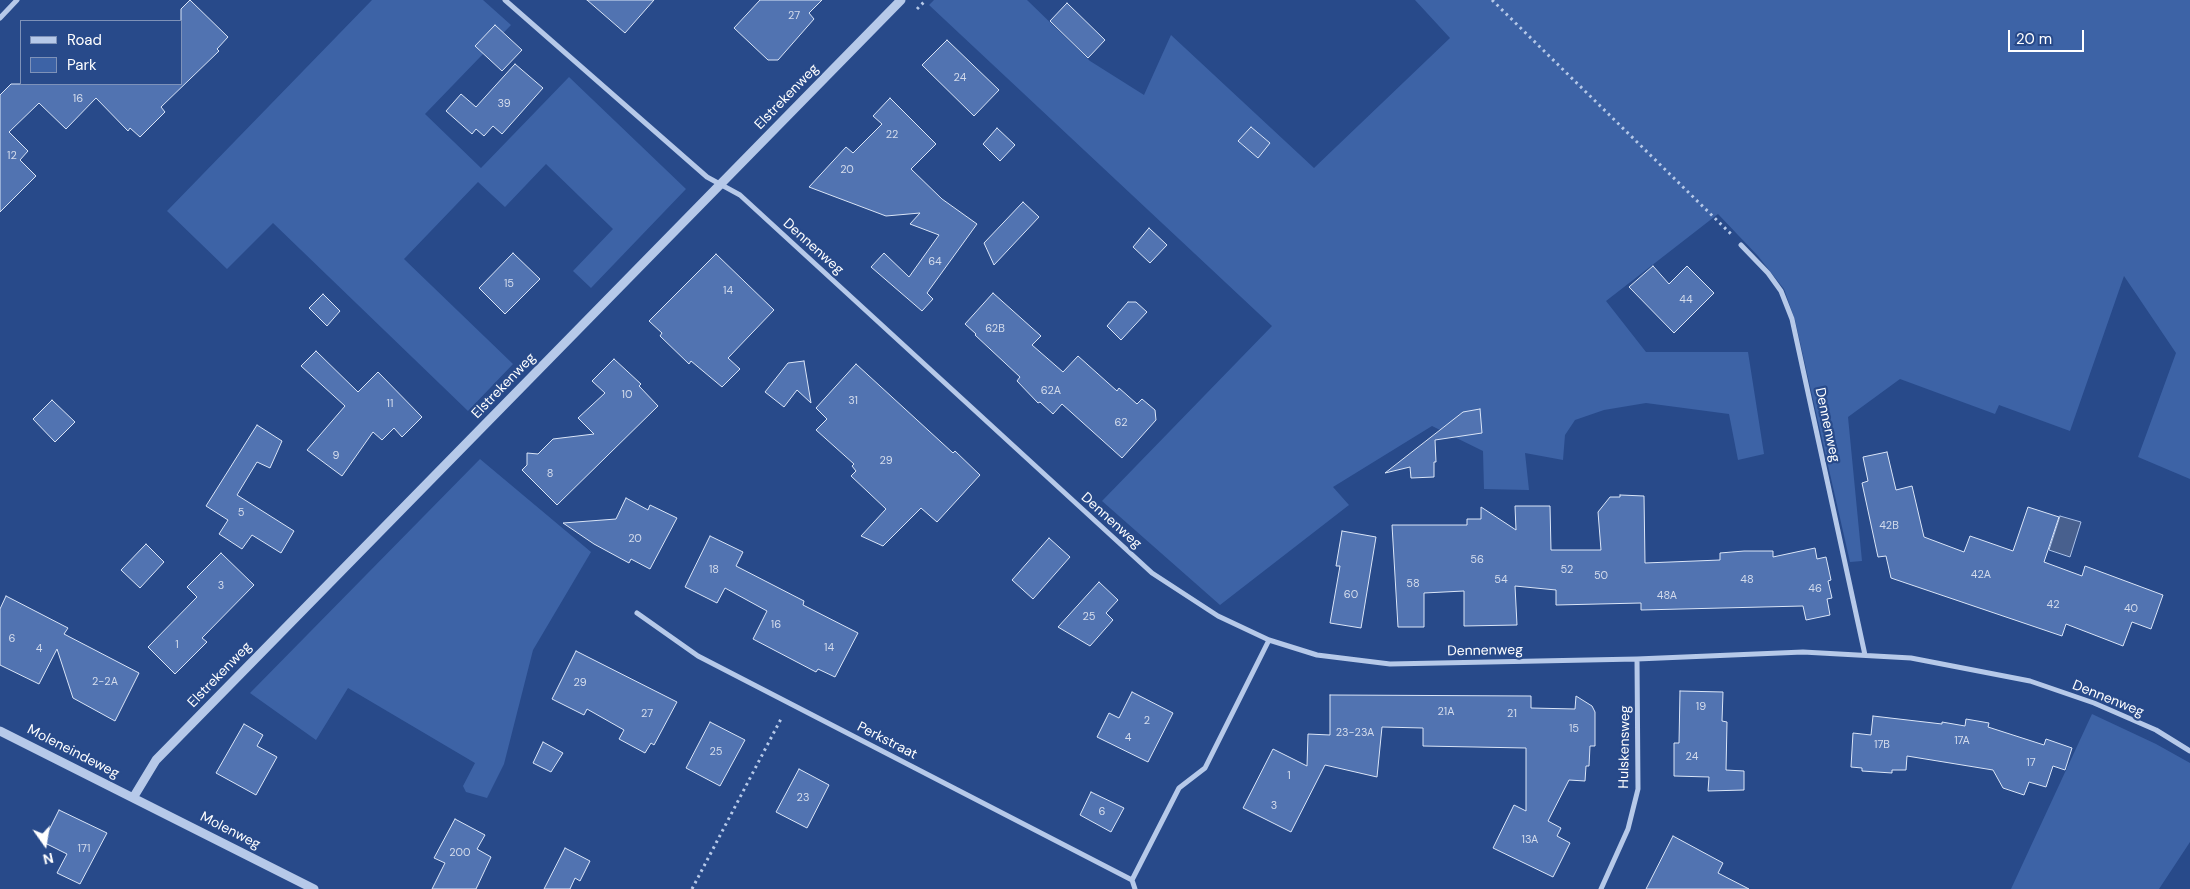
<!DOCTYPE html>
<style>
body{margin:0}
#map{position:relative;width:2190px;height:889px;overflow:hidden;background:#284a8a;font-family:"DM Sans",sans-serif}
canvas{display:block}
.legend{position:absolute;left:20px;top:20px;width:162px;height:65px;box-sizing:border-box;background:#284a8a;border:1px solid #7e92b9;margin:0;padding:6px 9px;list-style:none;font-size:15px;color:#fff}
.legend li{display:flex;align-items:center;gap:10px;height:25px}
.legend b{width:25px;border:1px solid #7e92b9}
.north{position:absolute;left:20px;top:819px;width:50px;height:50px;-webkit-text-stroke:4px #284a8a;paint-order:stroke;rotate:167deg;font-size:14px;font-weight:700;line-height:20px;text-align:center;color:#fff}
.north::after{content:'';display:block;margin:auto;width:18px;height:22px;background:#fff;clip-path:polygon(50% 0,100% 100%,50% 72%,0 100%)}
.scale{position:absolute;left:2008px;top:30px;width:76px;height:22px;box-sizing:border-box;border:2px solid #fff;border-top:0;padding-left:6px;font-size:15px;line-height:18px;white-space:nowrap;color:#fff;-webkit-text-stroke:4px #284a8a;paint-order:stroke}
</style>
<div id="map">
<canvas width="2190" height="889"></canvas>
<ul class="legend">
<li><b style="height:6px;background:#b6c9e9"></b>Road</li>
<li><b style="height:14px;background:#3d63a6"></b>Park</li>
</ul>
<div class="north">N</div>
<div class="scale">20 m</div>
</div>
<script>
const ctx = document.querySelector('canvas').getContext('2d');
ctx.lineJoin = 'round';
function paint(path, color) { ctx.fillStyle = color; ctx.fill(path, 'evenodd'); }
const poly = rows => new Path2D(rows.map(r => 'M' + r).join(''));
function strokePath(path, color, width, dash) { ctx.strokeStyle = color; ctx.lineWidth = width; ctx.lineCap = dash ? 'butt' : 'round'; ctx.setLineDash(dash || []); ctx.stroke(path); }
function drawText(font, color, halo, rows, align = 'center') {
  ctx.font = font + ' "DM Sans",sans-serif'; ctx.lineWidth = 4.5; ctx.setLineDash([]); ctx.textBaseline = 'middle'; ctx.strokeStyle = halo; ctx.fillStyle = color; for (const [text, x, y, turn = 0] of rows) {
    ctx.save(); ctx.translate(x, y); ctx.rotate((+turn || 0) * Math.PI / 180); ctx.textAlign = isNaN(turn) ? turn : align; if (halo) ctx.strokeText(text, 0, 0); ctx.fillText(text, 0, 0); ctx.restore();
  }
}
paint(poly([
 [372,0,483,0,511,25,425,114,481,168,569,77,686,189,591,288,573,271,613,229,546,164,505,207,478,182,404,259,513,364,468,411,273,223,227,269,167,211],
 [934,0,1027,0,1090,61,1144,95,1171,35,1314,168,1450,38,1415,0,2190,0,2190,479,2138,457,2176,353,2124,276,2070,431,1999,405,1995,414,1900,379,1848,417,1862,561,1850,562,1795,320,1784,289,1758,256,1718,214,1606,301,1646,352,1748,352,1764,454,1738,460,1729,414,1646,403,1604,410,1575,420,1565,435,1563,460,1525,453,1529,490,1484,489,1483,451,1432,426,1333,487,1349,505,1220,605,1102,501,1272,326,929,5],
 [480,459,591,552,533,650,504,764,487,798,466,792,463,786,475,763,348,688,316,740,250,693],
 [2092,714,2156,744,2190,763,2190,842,2159,889,2011,889]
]), '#3d63a6');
const water = poly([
 [2060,516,2081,522,2070,557,2049,550,2060,516]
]);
paint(water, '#48608e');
strokePath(water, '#abc2e9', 1);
const building = poly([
 [190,0,228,37,217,49,219,51,161,107,165,112,140,137,130,128,128,131,96,98,66,129,39,103,9,132,28,151,20,160,36,176,0,212,0,95,11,84,181,84,181,9,190,0],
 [587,0,654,0,625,33,587,0],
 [760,0,822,0,809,13,814,19,778,60,768,60,734,28,760,0],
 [1067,3,1105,40,1088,58,1050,21,1067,3],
 [495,25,522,50,502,71,475,46,495,25],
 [947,40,999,90,974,116,922,65,947,40],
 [515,64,543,88,502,134,493,126,484,136,476,129,472,134,446,111,461,94,476,107,515,64],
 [890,98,936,144,911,169,942,199,977,224,927,293,933,299,922,311,871,267,884,253,909,277,939,235,910,224,920,213,886,216,809,187,846,147,853,153,882,124,873,116,890,98],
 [1251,127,1270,143,1258,158,1238,141,1251,127],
 [997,128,1015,145,1000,161,983,144,997,128],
 [1023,202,1039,217,994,265,984,243,1023,202],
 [1149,228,1167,245,1150,263,1133,247,1149,228],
 [513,253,540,279,505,314,479,288,513,253],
 [716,254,774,310,728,358,740,369,722,387,691,361,689,364,660,336,662,333,649,321,716,254],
 [1653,266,1669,284,1687,266,1714,293,1674,333,1629,287,1653,266],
 [993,293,1041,336,1032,345,1063,372,1078,356,1117,391,1119,388,1137,404,1142,399,1155,410,1156,420,1122,458,1062,404,1053,414,1040,402,1038,403,1017,381,1020,377,975,335,976,334,965,324,993,293],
 [323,294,340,311,327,326,309,308,323,294],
 [1128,302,1136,302,1147,312,1121,340,1107,326,1128,302],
 [316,351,358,392,378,372,422,417,402,437,394,428,382,440,373,432,342,476,307,450,345,406,301,366,316,351],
 [614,359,641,384,639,386,658,406,557,505,522,470,527,465,527,453,538,454,553,439,594,434,578,418,605,393,592,381,614,359],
 [804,361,811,403,797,390,784,407,765,392,788,363,804,361],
 [856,364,953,453,955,451,980,475,937,522,921,508,883,546,861,536,886,509,851,476,856,471,852,466,854,464,816,430,827,419,816,408,856,364],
 [52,400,75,422,55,442,33,419,52,400],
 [1480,409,1482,433,1435,440,1436,462,1434,462,1434,477,1411,478,1410,467,1385,473,1463,412,1480,409],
 [257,425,282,441,270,468,257,462,237,495,294,531,281,553,252,535,242,549,219,534,228,520,206,506,257,425],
 [1887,452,1896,490,1912,486,1924,537,1964,552,1970,536,2013,551,2028,507,2059,517,2044,562,2082,576,2085,566,2163,595,2151,629,2132,622,2123,646,2066,624,2062,636,1891,578,1886,556,1878,557,1862,483,1868,481,1863,457,1887,452],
 [1620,495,1644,496,1645,563,1720,560,1720,553,1744,551,1773,551,1773,557,1815,548,1817,559,1826,557,1831,580,1828,581,1832,598,1827,599,1830,615,1806,620,1803,606,1641,610,1641,603,1556,605,1556,590,1515,586,1517,625,1464,626,1464,591,1424,593,1424,627,1398,627,1392,525,1467,525,1467,519,1481,519,1481,507,1516,530,1515,506,1550,506,1551,550,1601,550,1598,512,1610,497,1620,497,1620,495],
 [626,498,648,510,650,505,677,518,650,569,631,559,629,563,594,544,563,523,616,519,626,498],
 [1342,531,1376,537,1361,628,1330,623,1340,566,1336,566,1342,531],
 [710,536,743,552,736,566,804,601,803,605,858,633,835,677,818,669,816,672,753,639,767,611,725,588,717,603,685,587,710,536],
 [1049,538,1070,557,1033,599,1012,580,1049,538],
 [146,544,164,562,140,588,121,570,146,544],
 [221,553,254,585,202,638,207,642,175,674,148,647,197,597,187,587,221,553],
 [1099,582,1118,600,1106,613,1113,620,1090,646,1058,627,1099,582],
 [6,596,68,628,64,634,139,673,115,721,73,698,57,649,39,684,0,665,0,609,6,596],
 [576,651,677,702,654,745,651,743,645,753,619,739,624,730,587,709,584,715,552,699,576,651],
 [1680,691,1723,692,1722,721,1727,722,1726,770,1744,771,1744,790,1708,791,1709,777,1674,776,1674,743,1679,743,1680,691],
 [1132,692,1173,713,1148,762,1097,737,1109,713,1119,718,1132,692],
 [1330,695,1531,696,1531,708,1575,709,1576,696,1592,706,1595,712,1595,746,1590,746,1589,766,1586,766,1585,781,1569,780,1548,821,1561,828,1557,836,1570,843,1553,877,1493,848,1514,805,1526,811,1526,748,1423,746,1423,728,1382,727,1377,777,1325,765,1291,832,1243,808,1273,749,1307,766,1308,734,1330,735,1330,695],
 [1873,716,1942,724,1942,722,1965,726,1966,719,1989,723,1988,727,2044,745,2046,739,2072,748,2065,770,2053,766,2046,787,2029,782,2024,795,2003,788,1993,770,1907,756,1906,770,1892,770,1892,773,1862,771,1862,768,1851,767,1853,733,1871,735,1873,716],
 [710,722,745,740,720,786,686,768,710,722],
 [244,724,263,735,257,746,277,757,256,795,216,773,244,724],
 [543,742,563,753,551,772,533,763,543,742],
 [799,769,829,785,807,828,776,812,799,769],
 [1091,792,1124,808,1111,832,1080,815,1091,792],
 [59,810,107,833,80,884,57,873,67,854,43,842,59,810],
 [455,819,485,835,477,849,491,857,476,889,432,889,445,863,434,858,455,819],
 [1673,836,1723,863,1718,873,1749,889,1646,889,1673,836],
 [565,848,590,861,580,881,575,878,570,889,544,889,565,848]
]);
paint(building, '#5173b1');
strokePath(building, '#dae5f7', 1);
strokePath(poly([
 [1492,0,1732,235],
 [917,9,926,0],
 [692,889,782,717]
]), '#b6c9e9', 3, [2.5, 4]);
strokePath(poly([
 [505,0,707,177,740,195,1152,573,1218,616,1269,640,1317,655,1390,664,1637,659,1803,652,1911,658,2030,681,2094,703,2156,730,2190,751],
 [0,18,17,0],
 [1741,245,1768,273,1781,291,1792,319,1865,655],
 [637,613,698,656,1132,880],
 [1135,889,1132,880,1179,788,1205,768,1269,640],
 [1601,889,1628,829,1638,789,1637,659]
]), '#b6c9e9', 5);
strokePath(poly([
 [0,731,314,889],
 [133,798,156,760,901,0]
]), '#b6c9e9', 9);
drawText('11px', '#d4dcec', null, [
 ["27",794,16],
 ["24",960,78],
 ["16",78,99],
 ["39",504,104],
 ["22",892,135],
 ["12",12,156],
 ["20",847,170],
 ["64",935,262],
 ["15",509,284],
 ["14",728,291],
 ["44",1686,300],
 ["62B",995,329],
 ["62A",1051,391],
 ["10",627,395],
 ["31",853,401],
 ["11",390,404],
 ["62",1121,423],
 ["9",336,456],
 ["29",886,461],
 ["8",550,474],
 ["5",241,513],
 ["42B",1889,526],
 ["20",635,539],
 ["56",1477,560],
 ["18",714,570],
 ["52",1567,570],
 ["42A",1981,575],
 ["50",1601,576],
 ["54",1501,580],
 ["48",1747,580],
 ["58",1413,584],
 ["3",221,586],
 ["46",1815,589],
 ["60",1351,595],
 ["48A",1667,596],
 ["42",2053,605],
 ["40",2131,609],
 ["25",1089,617],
 ["16",776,625],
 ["6",12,639],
 ["1",177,645],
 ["14",829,648],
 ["4",39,649],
 ["2-2A",105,682],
 ["29",580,683],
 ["19",1701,707],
 ["21A",1446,712],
 ["27",647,714],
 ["21",1512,714],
 ["2",1147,721],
 ["15",1574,729],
 ["23-23A",1355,733],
 ["4",1128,738],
 ["17A",1962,741],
 ["17B",1882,745],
 ["25",716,752],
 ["24",1692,757],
 ["17",2031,763],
 ["1",1289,776],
 ["23",803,798],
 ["3",1274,806],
 ["6",1102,812],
 ["13A",1530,840],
 ["171",84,849],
 ["200",460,853]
]);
drawText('14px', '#fff', '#284a8a', [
 ["Elstrekenweg",787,97,-46],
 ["Dennenweg",813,247,42],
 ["Elstrekenweg",504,386,-46],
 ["Dennenweg",1827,425,78],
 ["Dennenweg",1111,521,42],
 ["Dennenweg",1485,651,-1],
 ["Elstrekenweg",220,675,-46],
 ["Dennenweg",2108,699,22],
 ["Perkstraat",887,741,27],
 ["Hulskensweg",1625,747,-89],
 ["Moleneindeweg",73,752,27],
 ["Molenweg",230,831,27]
]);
</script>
